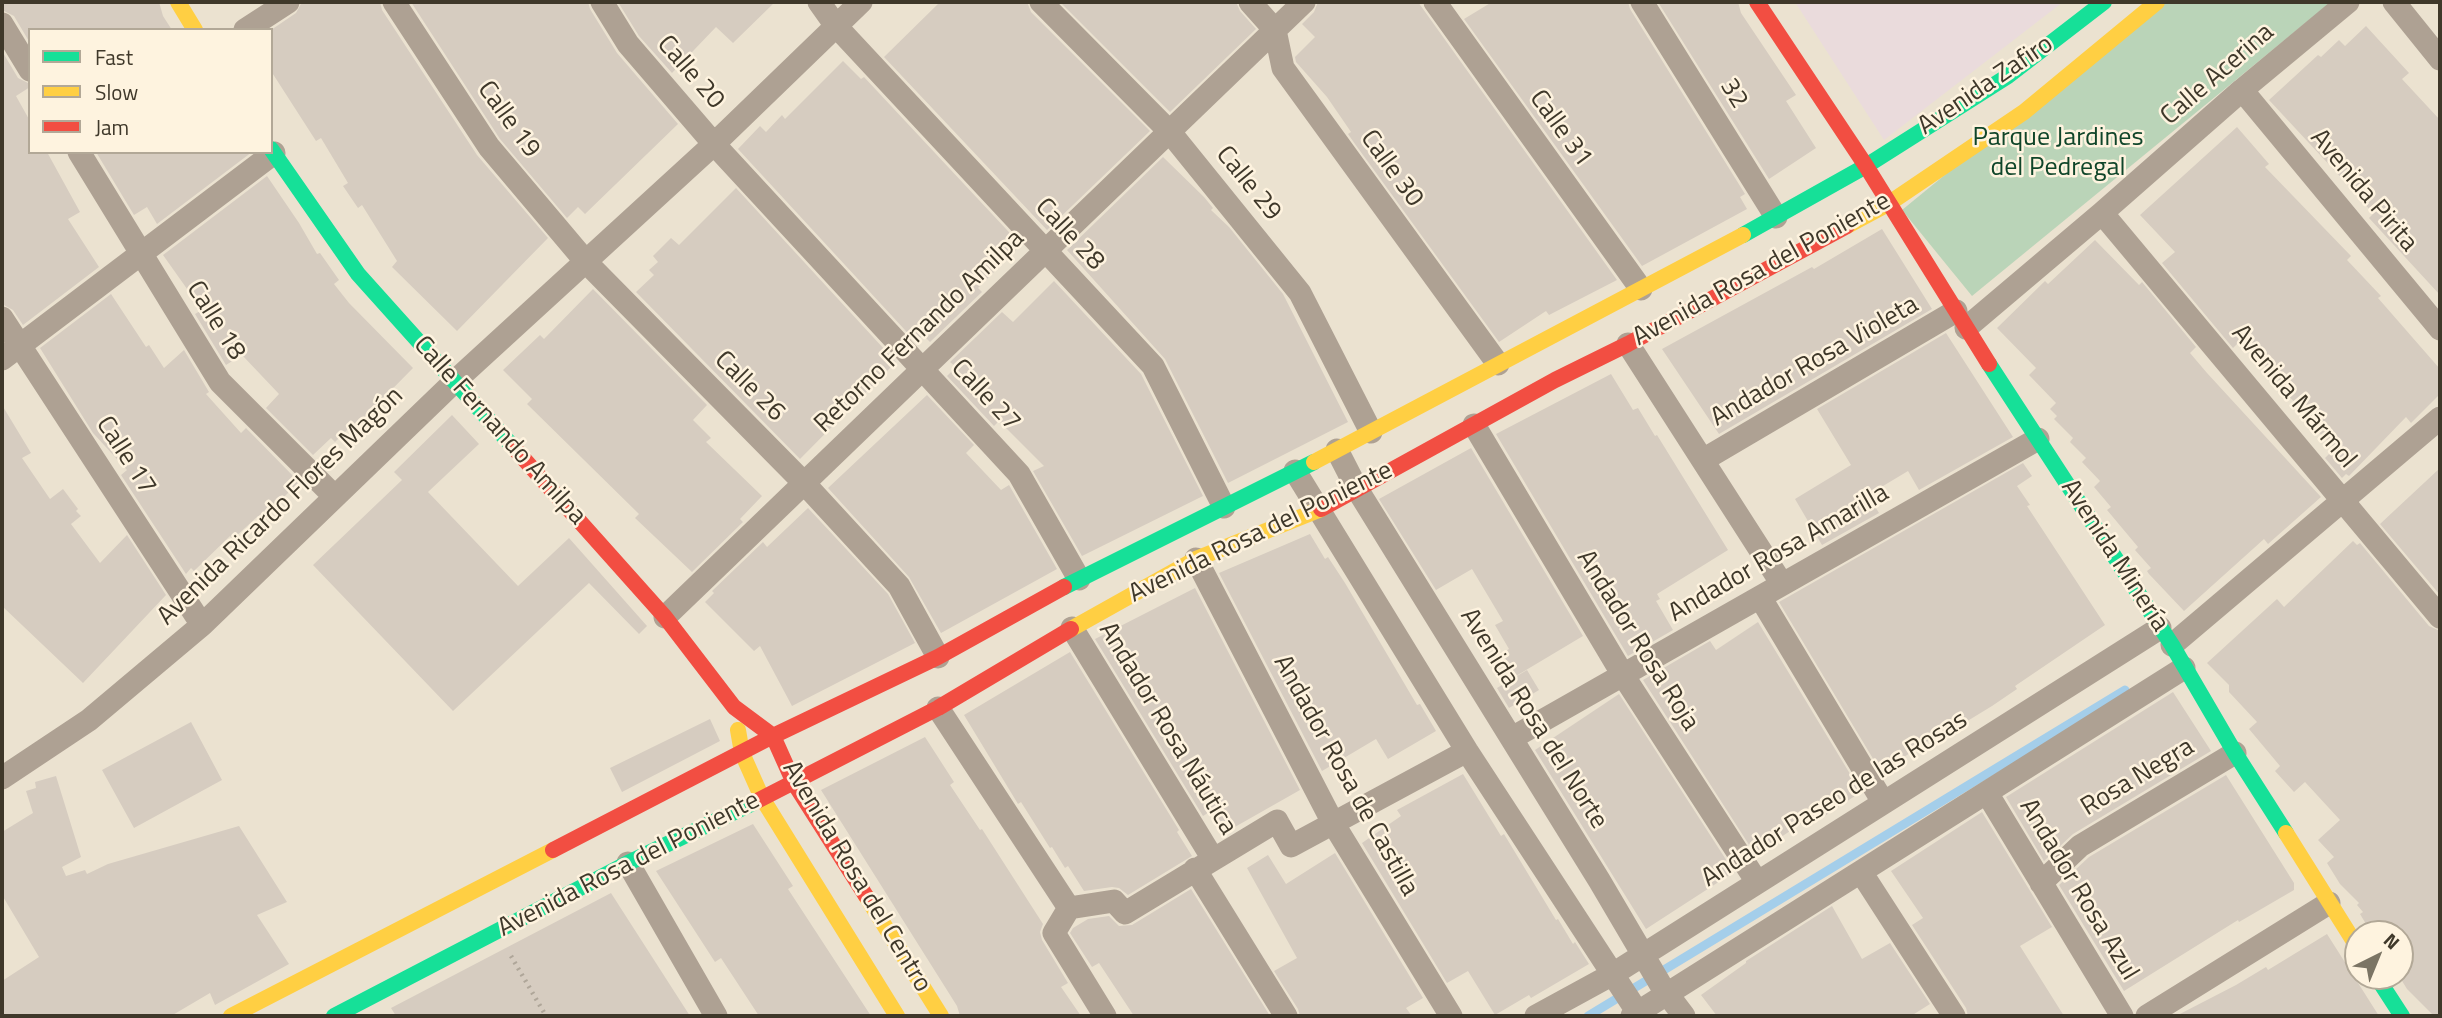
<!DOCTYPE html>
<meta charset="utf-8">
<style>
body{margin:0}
#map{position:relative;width:2442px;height:1018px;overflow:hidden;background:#ebe2d0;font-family:"Titillium Web",sans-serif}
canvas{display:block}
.frame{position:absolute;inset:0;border:4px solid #3f382a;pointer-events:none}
.legend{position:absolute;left:28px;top:28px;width:245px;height:126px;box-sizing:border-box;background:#fef3df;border:2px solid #b2a897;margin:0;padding:9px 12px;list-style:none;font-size:21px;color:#3f382a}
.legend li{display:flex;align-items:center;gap:14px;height:35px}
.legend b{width:35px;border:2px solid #b2a897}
.north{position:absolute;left:2344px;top:920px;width:70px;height:70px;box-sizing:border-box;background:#fef3df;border:2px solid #b2a897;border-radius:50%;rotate:43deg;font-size:19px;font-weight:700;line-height:28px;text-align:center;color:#3f382a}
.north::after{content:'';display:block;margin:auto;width:24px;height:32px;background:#7b7464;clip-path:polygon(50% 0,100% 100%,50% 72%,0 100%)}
</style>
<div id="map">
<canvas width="2442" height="1018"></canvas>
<div class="frame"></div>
<ul class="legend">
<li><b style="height:9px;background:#16e098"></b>Fast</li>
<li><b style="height:9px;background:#ffcf43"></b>Slow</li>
<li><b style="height:9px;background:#f24e42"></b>Jam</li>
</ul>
<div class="north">N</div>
</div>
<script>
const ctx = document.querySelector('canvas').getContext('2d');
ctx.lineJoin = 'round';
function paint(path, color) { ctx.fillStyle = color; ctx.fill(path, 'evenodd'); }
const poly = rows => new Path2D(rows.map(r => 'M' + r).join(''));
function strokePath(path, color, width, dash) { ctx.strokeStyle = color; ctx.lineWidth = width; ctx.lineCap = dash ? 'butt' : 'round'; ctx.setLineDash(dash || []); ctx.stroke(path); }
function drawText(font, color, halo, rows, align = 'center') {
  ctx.font = font + ' "Titillium Web",sans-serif'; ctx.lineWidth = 5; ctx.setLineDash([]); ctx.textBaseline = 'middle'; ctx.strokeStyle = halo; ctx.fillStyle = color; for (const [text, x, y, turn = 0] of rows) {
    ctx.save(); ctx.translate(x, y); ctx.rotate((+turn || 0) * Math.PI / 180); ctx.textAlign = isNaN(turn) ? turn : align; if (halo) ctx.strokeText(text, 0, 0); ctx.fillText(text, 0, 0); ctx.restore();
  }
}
paint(poly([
 [1795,2,2063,2,1884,140]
]), '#eadbdc');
paint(poly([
 [2156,2,2331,2,1972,296,1902,210]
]), '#bad4b8');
strokePath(poly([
 [1588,1016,2125,690]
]), '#a4ceea', 9);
paint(poly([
 [2,2,159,2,163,16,172,30,30,30,30,43,14,16,2,10],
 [302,2,380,2,382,10,477,155,548,238,457,331,392,267,397,261,362,205,358,208,343,186,348,183,321,138,316,141,271,71,271,30,296,13],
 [411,2,588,2,590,9,617,53,678,124,585,214,578,207,567,218,500,139],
 [618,2,775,2,733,43,716,27,672,73,639,36],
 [940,2,1027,2,1031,12,1150,131,1047,230,884,57],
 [1060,2,1236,2,1240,11,1256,29,1170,112],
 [1318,2,1418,2,1617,280,1549,315,1546,311,1499,342,1355,144,1348,134,1351,132,1327,97,1296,62,1295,57,1315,37,1302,24,1314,12],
 [1492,2,1628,2,1630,9,1745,194,1740,197,1747,209,1642,266,1464,19],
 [1658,2,1738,2,1741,13,1796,95,1786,101,1816,148,1769,179],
 [2366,26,2409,73,2402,79,2440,120,2440,295,2369,218,2373,214,2361,199,2269,100,2318,55,2321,57,2339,40,2345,46],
 [2,51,18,78,30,84,30,87,16,96,30,121,30,152,47,152,80,212,68,219,99,267,23,325,13,310,2,304],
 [843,61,861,79,864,77,1021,245,978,288,982,292,930,342,923,335,916,342,738,149,760,126,766,132,782,115,785,119],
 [2237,127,2269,164,2265,167,2351,256,2347,260,2381,296,2378,298,2440,369,2440,394,2411,423,2406,417,2349,476,2346,474,2342,478,2325,458,2335,448,2297,412,2301,408,2284,392,2287,388,2240,341,2233,348,2162,263,2175,252,2140,215],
 [96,152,252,152,157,224,147,207,134,215],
 [1163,157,1204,197,1213,208,1211,210,1229,227,1283,294,1348,422,1228,483,1165,359,1067,250],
 [267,176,299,223,317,254,320,253,339,280,334,284,349,303,413,368,354,428,352,425,335,442,331,438,313,455,266,408,279,394,242,355,226,365,195,314,202,310,163,255],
 [736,188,896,362,800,459,636,292,654,275,649,270,658,262,653,256,671,238,679,245],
 [1882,229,1932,309,1719,434,1662,349,1812,267,1814,269],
 [2095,240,2139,285,2142,282,2196,347,2190,353,2207,373,2321,497,2268,544,2264,539,2184,611,2149,574,2147,571,2151,568,2135,550,2138,547,2107,510,2111,507,2094,487,2100,481,2082,462,2086,458,2070,442,2073,438,2054,419,2057,416,2050,409,2056,403,2029,375,2036,368,1997,328,2045,281,2048,284],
 [1054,281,1141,374,1203,496,1082,556,1033,471,1044,466,999,421,994,426,947,376,956,367,950,362,1002,312,1013,322],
 [593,289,707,405,693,420,711,438,706,442,762,496,740,519,743,522,692,572,635,518,639,514,527,404,532,399,503,370,540,335,544,339],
 [111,294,146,347,149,345,164,368,184,350,209,392,206,394,241,433,246,428,299,482,262,519,258,516,233,539,230,536,194,571,191,568,186,574,121,475,127,470,93,433,40,348],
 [1946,333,2013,437,1919,490,1908,471,1868,495,1879,513,1822,545,1795,499,1851,465,1817,409],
 [1611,374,1633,410,1638,408,1655,436,1657,435,1728,550,1657,594,1660,599,1656,601,1673,630,1628,656,1496,434],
 [927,395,974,445,966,453,1001,490,1009,485,1057,569,941,633,909,577,828,488],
 [2,405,31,453,22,458,50,499,63,489,78,509,76,511,81,516,71,524,100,563,127,535,166,595,83,683,2,606],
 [452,415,479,444,428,492,518,586,569,538,647,626,639,634,589,583,453,711,313,565,402,480,394,472],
 [1471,448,1583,636,1516,676,1502,653,1509,649,1495,625,1503,621,1472,569,1436,590,1379,499],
 [2023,463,2032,476,2017,486,2030,505,2027,506,2105,625,2015,686,2017,689,1992,706,1938,739,1936,736,1881,772,1779,602],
 [2440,468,2440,595,2380,524],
 [808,508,888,594,915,643,792,706,760,646,754,651,705,602,714,593,712,591,763,542,767,547],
 [1310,534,1325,559,1328,557,1345,583,1417,705,1420,704,1436,731,1388,759,1376,739,1322,771,1219,573],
 [2353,541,2357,545,2360,543,2429,626,2440,631,2440,1016,2434,1016,2407,989,2399,976,2400,934,2372,934,2360,914,2363,912,2357,905,2359,903,2340,884,2327,863,2334,857,2318,840,2340,820,2305,782,2294,792,2275,771,2280,766,2249,729,2257,722,2229,692,2229,685,2207,663,2277,599,2284,607],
 [1195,588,1300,790,1226,832,1214,809,1203,816,1095,639],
 [1758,622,1861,792,1814,823,1810,818,1755,854,1643,680,1710,641,1716,650],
 [1070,652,1179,830,1177,832,1192,856,1128,895,1119,888,1112,887,1084,891,1068,866,1065,868,1052,847,1050,848,1021,802,1018,804,964,715],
 [1527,670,1539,690,1509,708,1497,688],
 [2173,692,2211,751,2073,834,2044,861,2006,797],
 [1619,694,1734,872,1646,929,1535,750],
 [710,719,720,741,622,792,610,768],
 [191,722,222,780,134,828,102,770],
 [925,737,954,782,950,785,980,830,982,829,1043,924,1040,932,1042,940,1068,983,1061,987,1081,1016,960,1016,957,1006,821,790],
 [1463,774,1501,836,1504,834,1556,920,1558,919,1573,944,1575,942,1589,964,1531,998,1529,995,1495,1015,1468,971,1447,983,1362,843,1401,816,1397,810],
 [2226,775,2294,883,2294,890,2239,922,2238,920,2124,991,2059,885,2089,857],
 [56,776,81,857,62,867,66,876,85,870,87,874,108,864,239,826,287,902,257,915,289,964,215,1005,210,993,171,1016,2,1016,2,981,39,957,2,895,2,832,33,813,26,791,36,788,35,782],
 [1982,812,2052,927,2020,946,2064,1016,1968,1016,1966,1008,1912,925,1923,918,1891,871],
 [753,824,793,886,788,889,871,1016,759,1016,721,958,715,962,656,871],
 [1335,853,1423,998,1406,1008,1412,1016,1300,1016,1298,1009,1274,971,1297,958,1247,868,1268,855,1286,884],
 [1191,889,1270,1016,1134,1016,1099,963,1092,967,1070,933,1073,928,1088,919,1109,916,1119,926,1132,925],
 [611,893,690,1016,396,1016,391,1008],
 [1832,906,1862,959,1890,943,1930,1004,1911,1016,1717,1016,1701,995,1746,963,1746,961],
 [2327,934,2379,1016,2176,1016,2236,985,2266,967,2268,970]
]), '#d6ccc0');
strokePath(poly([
 [511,956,546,1016]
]), '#afa699', 4.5, [2, 5]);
strokePath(poly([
 [394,2,489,147,587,263,804,483,899,586,938,657],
 [602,2,628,44,714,144,1019,474,1079,579],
 [819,2,836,26,1153,366,1224,507],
 [1041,2,1169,131,1300,293,1371,432],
 [1250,2,1275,30,1283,68,1498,364],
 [1435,2,1641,289],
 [1642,2,1776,217],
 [2394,2,2440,59],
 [2,24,30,70],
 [245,30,288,2],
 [2242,90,2440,329],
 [79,152,220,382,334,496],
 [2102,213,2440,617],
 [2,318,202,625],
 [1966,328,2102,213,2242,90,2348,2],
 [1628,344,1782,584],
 [2,359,274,153],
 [1474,425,1623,675,1757,882],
 [1337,450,1357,489,1599,880,1662,987,1684,1016],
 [1703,460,1956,311],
 [1295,471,1467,751,1640,1016],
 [1196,559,1333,823,1451,1016],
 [1760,597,1883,802],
 [665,617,1304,2],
 [1072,628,1213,859],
 [2172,645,2440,418],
 [938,708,1069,908],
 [1512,738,2038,439],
 [2,778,89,720,202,625,454,382,714,144,861,2],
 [1987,793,2122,1016],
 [628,863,716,1016],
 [1195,869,1286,1016],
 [1861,872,1954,1016],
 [2041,883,2080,846,2235,753],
 [1069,908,1114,901,1125,913,1277,821,1291,846,1467,751],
 [1069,908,1054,933,1105,1016],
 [1536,1016,1613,974,2160,628],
 [1632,1016,2184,668],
 [2147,1016,2329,903]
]), '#aea193', 23);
strokePath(poly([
 [271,149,358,274,515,449],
 [1743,235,1866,166,2008,76,2104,2],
 [1989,364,2172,645,2235,753,2286,833],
 [1064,587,1314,462],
 [2376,976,2402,1016],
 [334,1016,628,863,753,803]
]), '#16e098', 16);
strokePath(poly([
 [178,2,195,30],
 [1847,226,1888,204,2024,112,2157,2],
 [1314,462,1743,235],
 [1071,629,1196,559,1321,509],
 [738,730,742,753,762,798,897,1016],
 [2286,833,2358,948],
 [866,896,941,1016],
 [231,1016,553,850]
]), '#ffcf43', 16);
strokePath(poly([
 [1757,2,1866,166,1989,364],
 [515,449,665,617,734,707,773,736,794,783,866,896],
 [1321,509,1555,380,1628,344,1847,226],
 [753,803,938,708,1071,629],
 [553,850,773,736,938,657,1064,587]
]), '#f24e42', 16);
drawText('26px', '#3f382a', '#fef3df', [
 ["Calle 20",690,73,49],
 ["Calle Acerina",2218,75,-41],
 ["Avenida Zafiro",1986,86,-34],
 ["32",1733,94,58],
 ["Calle 19",508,120,54],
 ["Calle 31",1560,129,54],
 ["Calle 30",1391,169,54],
 ["Calle 29",1248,184,51],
 ["Avenida Pirita",2363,191,50],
 ["Calle 28",1069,235,47],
 ["Avenida Rosa del Poniente",1762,270,-29],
 ["Calle 18",215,321,58],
 ["Retorno Fernando Amilpa",920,332,-44],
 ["Andador Rosa Violeta",1815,362,-30],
 ["Calle 26",749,387,45],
 ["Calle 27",985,396,47],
 ["Avenida Mármol",2293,397,50],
 ["Calle Fernando Amilpa",499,431,48],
 ["Calle 17",125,456,57],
 ["Avenida Ricardo Flores Magón",281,507,-44],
 ["Avenida Rosa del Poniente",1261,533,-26],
 ["Andador Rosa Amarilla",1779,554,-30],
 ["Avenida Minería",2114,556,57],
 ["Andador Rosa Roja",1637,641,58],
 ["Avenida Rosa del Norte",1533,719,58],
 ["Andador Rosa Náutica",1167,729,59],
 ["Andador Rosa de Castilla",1345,776,61],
 ["Rosa Negra",2138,778,-31],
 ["Andador Paseo de las Rosas",1835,800,-32],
 ["Avenida Rosa del Poniente",629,865,-27],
 ["Avenida Rosa del Centro",856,877,59],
 ["Andador Rosa Azul",2078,890,59]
]);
drawText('26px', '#0f4529', '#fef3df', [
 ["Parque Jardines",2058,139],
 ["del Pedregal",2058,169]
]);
</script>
